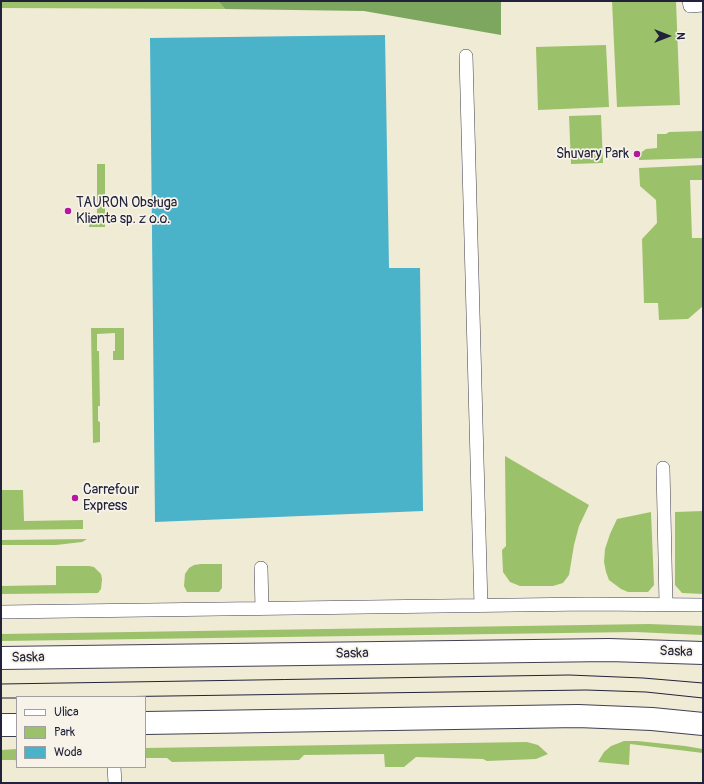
<!DOCTYPE html>
<meta charset="utf-8">
<style>
body{margin:0}
#map{position:relative;width:704px;height:784px;overflow:hidden;background:#f0ebd5;font-family:Pangolin,sans-serif}
canvas{display:block}
.frame{position:absolute;inset:0;border:2px solid #22223b;pointer-events:none}
.legend{position:absolute;left:16px;top:696px;width:130px;height:72px;box-sizing:border-box;background:#f7f3e8;border:1px solid #a29fa3;margin:0;padding:5px 7px;list-style:none;font-size:12px;color:#22223b}
.legend li{display:flex;align-items:center;gap:8px;height:20px}
.legend b{width:20px;border:1px solid #a29fa3}
.north{position:absolute;left:648px;top:16px;width:40px;height:40px;-webkit-text-stroke:3px #f7f3e8;paint-order:stroke;rotate:90deg;font-size:11px;font-weight:700;line-height:16px;text-align:center;color:#22223b}
.north::after{content:'';display:block;margin:auto;width:14px;height:18px;background:#22223b;clip-path:polygon(50% 0,100% 100%,50% 72%,0 100%)}
</style>
<div id="map">
<canvas width="704" height="784"></canvas>
<div class="frame"></div>
<ul class="legend">
<li><b style="height:5px;background:#fff"></b>Ulica</li>
<li><b style="height:11px;background:#9cc16b"></b>Park</li>
<li><b style="height:11px;background:#4ab2c9"></b>Woda</li>
</ul>
<div class="north">N</div>
</div>
<script>
const ctx = document.querySelector('canvas').getContext('2d');
ctx.lineJoin = 'round';
function paint(path, color) { ctx.fillStyle = color; ctx.fill(path, 'evenodd'); }
const poly = rows => new Path2D(rows.map(r => 'M' + r).join(''));
function strokePath(path, color, width, dash) { ctx.strokeStyle = color; ctx.lineWidth = width; ctx.lineCap = dash ? 'butt' : 'round'; ctx.setLineDash(dash || []); ctx.stroke(path); }
function drawText(font, color, halo, rows, align = 'center') {
  ctx.font = font + ' Pangolin,sans-serif'; ctx.lineWidth = 3.5; ctx.setLineDash([]); ctx.textBaseline = 'middle'; ctx.strokeStyle = halo; ctx.fillStyle = color; for (const [text, x, y, turn = 0] of rows) {
    ctx.save(); ctx.translate(x, y); ctx.rotate((+turn || 0) * Math.PI / 180); ctx.textAlign = isNaN(turn) ? turn : align; if (halo) ctx.strokeText(text, 0, 0); ctx.fillText(text, 0, 0); ctx.restore();
  }
}
paint(poly([
 [1,1,218,1,225,9,1,8],
 [612,1,676,1,680,105,617,107],
 [606,45,609,107,538,110,536,47],
 [601,115,603,163,571,164,569,116],
 [703,131,703,158,639,160,639,154,646,149,657,148,657,134,666,134,669,132],
 [97,164,105,164,105,227,89,227,89,215,97,215],
 [703,165,703,180,690,180,692,238,703,238,703,306,688,319,659,320,658,303,644,303,642,239,657,223,656,200,640,186,639,168],
 [91,328,124,328,124,360,113,360,113,351,115,351,115,333,97,334,97,351,99,351,100,406,98,406,98,421,100,422,100,442,93,443],
 [505,456,589,505,579,526,574,545,569,575,563,583,553,586,520,586,510,582,503,572,502,550,506,546],
 [1,490,23,490,24,521,83,520,83,529,1,530],
 [703,511,703,594,682,593,675,585,675,512],
 [651,512,654,585,648,592,628,592,621,589,609,580,606,572,604,562,605,549,610,534,617,519],
 [87,539,82,542,56,545,1,545,1,540],
 [201,564,222,564,222,588,219,592,187,592,184,586,185,574,189,568,194,565],
 [56,566,89,566,94,567,101,574,102,579,101,589,98,593,1,594,1,586,56,585],
 [649,624,703,626,703,635,635,632,1,641,1,634],
 [624,741,637,741,685,746,703,749,703,753,630,744,629,765,598,762,604,752,611,746],
 [527,742,538,745,548,754,536,759,487,761,483,759,416,757,404,767,385,767,384,754,304,755,299,760,172,762,167,758,145,758,145,748],
 [17,749,17,761,15,760,1,760,1,750]
]), '#9cc16b');
paint(poly([
 [218,1,501,1,501,35,364,11,225,9]
]), '#7da75f');
paint(poly([
 [385,35,389,268,420,268,423,511,155,522,150,38]
]), '#4ab2c9');
const lane = poly([
 [689,1,690,6,703,5],
 [466,56,481,606],
 [663,468,666,604],
 [261,568,262,609],
 [1,612,589,604,703,605],
 [114,767,115,783]
]);
const street = poly([
 [1,658,609,650,703,653],
 [145,723,578,716,652,719,703,724],
 [1,725,17,725]
]);
strokePath(lane, '#414052', 14);
strokePath(street, '#414052', 24);
strokePath(lane, '#fff', 13);
strokePath(street, '#fff', 22);
strokePath(poly([
 [1,684,569,675,643,678,703,683],
 [99,697,586,690,646,692,703,698],
 [1,698,17,698]
]), '#22223b', 1);
for (const [x, y, r, color] of [
 [637,154,4,"#b5179e"],
 [68,211,4,"#b5179e"],
 [75,498,4,"#b5179e"]
]) { const dot = new Path2D(); dot.arc(x, y, r, 0, 2 * Math.PI); ctx.fillStyle = color; ctx.fill(dot); strokePath(dot, '#f7f3e8', 1.5); }
drawText('14px', '#22223b', '#f7f3e8', [
 ["Shuvary Park",629,154,"right"],
 ["TAURON Obsługa",76,203],
 ["Klienta sp. z o.o.",76,219],
 ["Carrefour",83,490],
 ["Express",83,506]
], 'left');
drawText('14px', '#22223b', '#f7f3e8', [
 ["Saska",676,652,2],
 ["Saska",352,654,-1],
 ["Saska",28,658,-1]
]);
</script>
